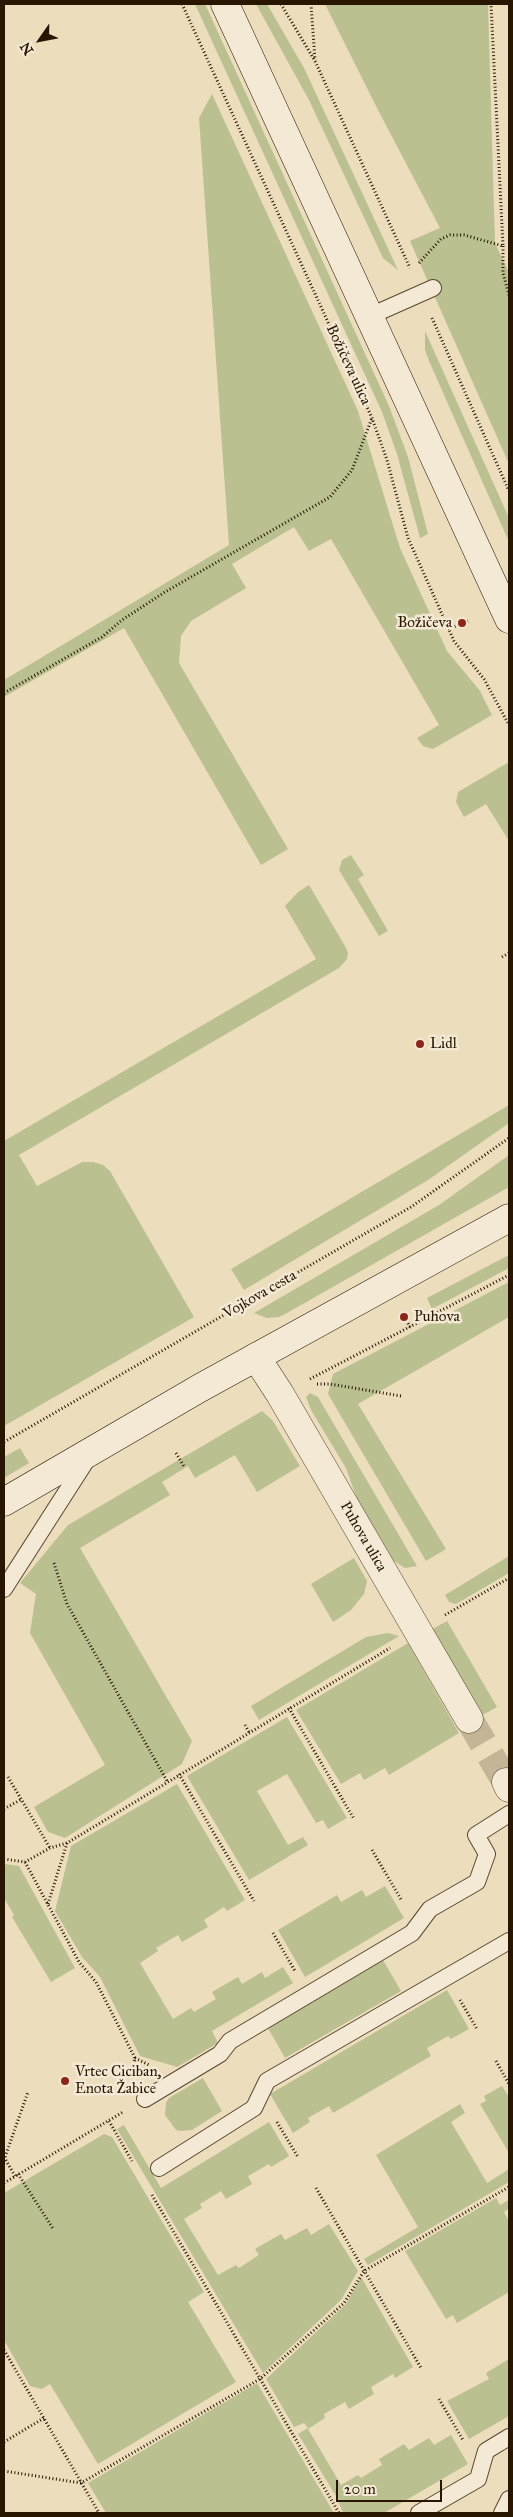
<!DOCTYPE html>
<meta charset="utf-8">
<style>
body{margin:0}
#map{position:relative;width:513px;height:2517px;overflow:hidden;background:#ecddbd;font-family:"IM FELL Great Primer",serif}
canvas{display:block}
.frame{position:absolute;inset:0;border:5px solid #291601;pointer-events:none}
.north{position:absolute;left:15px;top:15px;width:50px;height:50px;-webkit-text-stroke:4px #f3e9d4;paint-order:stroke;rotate:237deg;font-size:14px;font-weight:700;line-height:20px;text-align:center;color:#291601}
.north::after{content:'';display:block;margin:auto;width:18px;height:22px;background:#291601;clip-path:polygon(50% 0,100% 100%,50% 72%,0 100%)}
.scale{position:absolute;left:336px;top:2480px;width:106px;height:22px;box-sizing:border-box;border:2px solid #291601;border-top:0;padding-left:6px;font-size:15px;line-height:18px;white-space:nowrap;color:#291601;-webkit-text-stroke:4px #f3e9d4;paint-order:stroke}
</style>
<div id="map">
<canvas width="513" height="2517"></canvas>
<div class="frame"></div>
<div class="north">N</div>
<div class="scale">20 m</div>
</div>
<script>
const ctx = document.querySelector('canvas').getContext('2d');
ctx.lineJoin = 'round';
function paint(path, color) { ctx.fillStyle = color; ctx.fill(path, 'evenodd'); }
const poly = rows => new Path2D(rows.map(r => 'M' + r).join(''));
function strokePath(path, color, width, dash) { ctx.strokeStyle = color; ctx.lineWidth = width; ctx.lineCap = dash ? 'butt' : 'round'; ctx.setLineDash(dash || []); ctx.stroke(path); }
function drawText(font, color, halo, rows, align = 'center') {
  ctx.font = font + ' "IM FELL Great Primer",serif'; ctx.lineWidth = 5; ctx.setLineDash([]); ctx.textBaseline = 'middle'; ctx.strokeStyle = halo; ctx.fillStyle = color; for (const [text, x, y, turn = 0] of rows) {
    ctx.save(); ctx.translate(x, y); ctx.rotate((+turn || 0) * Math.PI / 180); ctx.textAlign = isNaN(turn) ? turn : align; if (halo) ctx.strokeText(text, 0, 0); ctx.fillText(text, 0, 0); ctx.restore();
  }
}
paint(poly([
 [195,4,205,4,389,406,408,457,428,534,420,538,397,454,382,412],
 [256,4,267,4,304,68,398,270,383,258,309,100],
 [325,4,488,4,495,243,509,273,509,464,410,241,440,228,378,110],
 [212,94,358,411,400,548,447,651,480,691,492,715,433,749,423,746,417,738,439,725,331,539,309,551,294,527,232,564,246,588,191,621,181,636,179,663,288,849,261,865,124,628,4,697,4,680,229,545,199,118],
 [425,331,509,518,509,542,429,361,425,350],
 [509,762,509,841,486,804,464,817,456,802,458,792],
 [351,855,364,875,358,879,388,931,379,936,339,870,342,860],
 [309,885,345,946,348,953,347,959,339,968,19,1155,37,1186,82,1162,93,1162,103,1165,110,1171,194,1317,4,1426,4,1141,316,959,285,906,298,892],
 [509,1105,509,1123,428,1180,244,1290,231,1269],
 [509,1155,509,1187,287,1313,279,1317,267,1318,254,1313,439,1205],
 [509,1255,509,1268,432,1309,427,1298],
 [509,1282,509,1317,358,1404,446,1549,426,1561,328,1394,333,1374],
 [310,1393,318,1397,417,1566,405,1568,394,1561,357,1499,346,1468,311,1410,306,1397],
 [262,1411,273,1421,300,1466,257,1492,235,1455,195,1478,188,1466,162,1482,170,1495,80,1548,192,1741,182,1764,65,1838,48,1832,34,1807,105,1765,30,1633,36,1594,20,1583,68,1525],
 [20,1448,29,1463,4,1478,4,1457],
 [509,1556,509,1573,456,1604,449,1602,445,1595],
 [354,1558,367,1581,364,1594,351,1610,333,1622,311,1584],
 [447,1621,497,1707,479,1717,429,1631],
 [388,1633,399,1636,259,1720,251,1706,366,1637],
 [408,1643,459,1733,389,1775,385,1768,364,1780,360,1773,341,1784,296,1710],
 [287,1717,347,1818,328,1829,323,1820,316,1823,287,1774,257,1791,288,1845,303,1837,308,1845,249,1880,187,1776],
 [177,1784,245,1900,227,1911,224,1907,204,1920,208,1927,182,1942,178,1935,156,1948,158,1951,140,1963,173,2019,191,2008,194,2012,216,1999,212,1992,238,1977,242,1984,262,1972,265,1978,283,1967,293,1983,212,2031,218,2043,177,2067,140,2056,100,1977,82,1957,55,1911,71,1846],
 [4,1864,19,1866,75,1968,51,1982,12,1917,14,1915,4,1898],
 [385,1886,404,1918,305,1977,278,1930,337,1895,341,1902,362,1890,366,1897],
 [383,1960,401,1991,285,2058,268,2028],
 [447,1990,469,2029,451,2039,448,2036,427,2048,431,2056,333,2113,329,2106,308,2118,310,2122,293,2133,270,2094],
 [203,2078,222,2111,192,2130,181,2131,176,2130,165,2115,166,2103,169,2098],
 [502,2086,509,2097,509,2153,480,2104,486,2101,484,2096],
 [460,2104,465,2113,451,2122,483,2176,487,2183,509,2169,509,2182,368,2265,364,2259,418,2227,376,2155],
 [269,2122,289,2156,271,2167,269,2164,248,2176,252,2184,226,2199,221,2191,200,2204,202,2208,184,2219,218,2275,236,2265,239,2268,259,2255,255,2249,281,2234,285,2240,307,2228,311,2235,329,2224,358,2271,341,2300,263,2373,117,2129,124,2125,161,2188],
 [104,2134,112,2137,204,2292,188,2302,236,2382,98,2464,50,2384,42,2389,30,2386,4,2340,4,2193],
 [496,2198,500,2205,509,2200,509,2209,504,2212,509,2222,509,2292,457,2323,453,2315,446,2319,405,2251],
 [361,2277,413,2367,395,2378,393,2374,371,2387,374,2394,349,2409,345,2402,324,2414,325,2418,308,2429,341,2485,358,2475,361,2478,382,2465,379,2459,404,2444,409,2450,429,2438,434,2445,451,2435,468,2464,384,2513,343,2513,336,2496,298,2434,308,2428,304,2423,294,2427,266,2379,346,2304],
 [509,2359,509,2416,469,2439,447,2401,489,2379,486,2373],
 [257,2383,334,2513,106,2513,88,2483]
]), '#bac08f');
strokePath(poly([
 [469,1719,506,1782]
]), '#c5b597', 28, [28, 14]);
const lane = poly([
 [370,316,433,288],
 [4,1589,88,1458],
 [145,2099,220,2054,230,2041,412,1933,430,1909,477,1882,487,1854,476,1835,509,1814],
 [159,2168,254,2108,267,2081,509,1941],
 [419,2513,478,2479,486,2451,509,2437],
 [502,2513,509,2499]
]);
const street = poly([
 [256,1357,280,1394,469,1719],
 [506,1782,509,1788]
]);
const secondary = poly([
 [225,4,509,619],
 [4,1502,200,1388,509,1218]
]);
strokePath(lane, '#5a4830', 18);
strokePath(street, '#5a4830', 29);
strokePath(secondary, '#291601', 29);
strokePath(poly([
 [182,4,372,418,387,460,408,538,454,641,484,679,509,725],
 [281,4,315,61,410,268],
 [311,4,315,60],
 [503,246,503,273,509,295],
 [419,263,441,239,450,235,464,235,503,246,491,4],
 [432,318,509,491],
 [448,629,468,621],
 [4,693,102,637,122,620,165,592,330,497,352,470,372,418],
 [502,957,509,953],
 [403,1314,410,1327],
 [310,1379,509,1275],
 [317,1384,330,1384,401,1396],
 [4,1442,411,1207,509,1138],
 [176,1453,185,1468],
 [54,1563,67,1604,167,1781],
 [445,1615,509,1578],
 [289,1708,354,1819],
 [245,1725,249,1732],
 [179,1774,254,1901],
 [8,1777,50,1848],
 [4,1809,22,1799],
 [372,1850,402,1901],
 [4,1859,25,1862,50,1848,67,1843,390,1648],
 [25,1862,79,1962,96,1982,135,2058,132,2074],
 [48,1904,67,1843],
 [273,1933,295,1971],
 [460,2000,477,2029],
 [135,2058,149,2065],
 [496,2061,509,2084],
 [109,2121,132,2161],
 [277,2122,298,2157],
 [4,2157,15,2176],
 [5,2157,28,2092],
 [18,2174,54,2230],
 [4,2183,123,2112],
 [316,2188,421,2368],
 [152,2195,339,2513],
 [4,2350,99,2513],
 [439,2399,463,2440],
 [4,2442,44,2418],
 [4,2471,81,2483,260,2379,344,2303,364,2271,509,2187]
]), '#291601', 3, [1, 2.5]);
strokePath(lane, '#f3e9d4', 16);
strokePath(street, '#f3e9d4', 28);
strokePath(secondary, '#f3e9d4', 28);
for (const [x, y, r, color] of [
 [462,623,5,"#8f2418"],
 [420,1044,5,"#8f2418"],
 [404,1317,5,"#8f2418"],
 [65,2081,5,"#8f2418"]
]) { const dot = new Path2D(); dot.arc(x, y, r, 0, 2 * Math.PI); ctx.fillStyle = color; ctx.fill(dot); strokePath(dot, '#f3e9d4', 2); }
drawText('15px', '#291601', '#f3e9d4', [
 ["Božičeva ulica",348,365,65],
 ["Vojkova cesta",260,1295,-30],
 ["Puhova ulica",363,1537,60]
]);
drawText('15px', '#291601', '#f3e9d4', [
 ["Božičeva",452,623,"right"],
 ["Lidl",430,1044],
 ["Puhova",414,1317],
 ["Vrtec Ciciban,",75,2072],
 ["Enota Žabice",75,2089]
], 'left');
</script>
